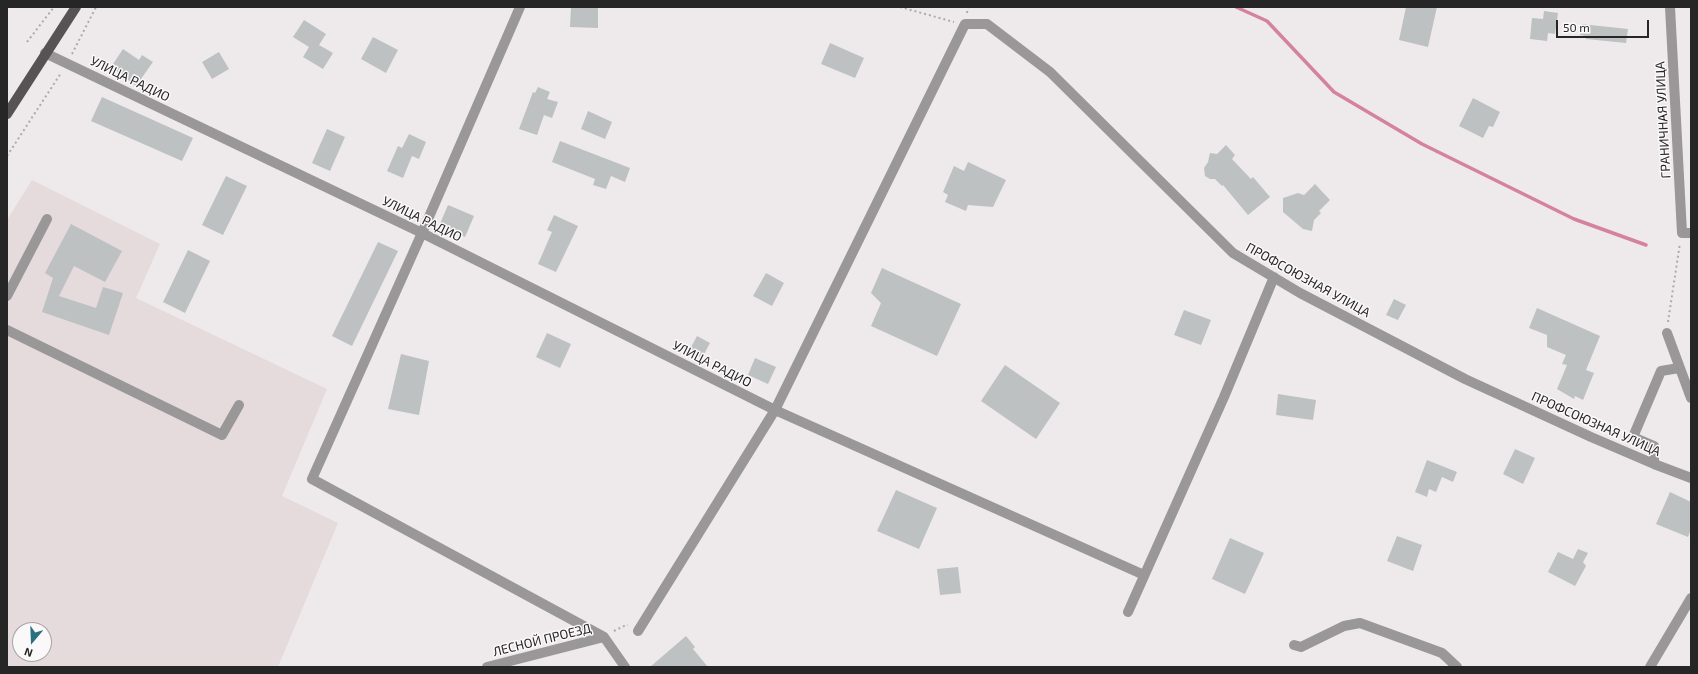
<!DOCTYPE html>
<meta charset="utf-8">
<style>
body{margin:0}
#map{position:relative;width:1698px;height:674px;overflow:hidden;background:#eeeaeb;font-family:"Exo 2",sans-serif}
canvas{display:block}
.frame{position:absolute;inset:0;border:8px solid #272626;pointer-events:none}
.north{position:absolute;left:12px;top:622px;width:40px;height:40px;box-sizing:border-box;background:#fbf8f9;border:1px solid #a6a4a5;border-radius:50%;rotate:199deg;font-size:11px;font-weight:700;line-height:16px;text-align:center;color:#272626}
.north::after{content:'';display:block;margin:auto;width:14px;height:18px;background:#29717c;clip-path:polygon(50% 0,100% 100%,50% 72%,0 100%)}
.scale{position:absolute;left:1556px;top:20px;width:93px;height:18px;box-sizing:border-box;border:2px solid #272626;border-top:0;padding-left:5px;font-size:12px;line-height:14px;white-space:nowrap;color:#272626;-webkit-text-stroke:3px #fbf8f9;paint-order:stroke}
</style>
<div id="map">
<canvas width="1698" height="674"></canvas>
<div class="frame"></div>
<div class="north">N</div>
<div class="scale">50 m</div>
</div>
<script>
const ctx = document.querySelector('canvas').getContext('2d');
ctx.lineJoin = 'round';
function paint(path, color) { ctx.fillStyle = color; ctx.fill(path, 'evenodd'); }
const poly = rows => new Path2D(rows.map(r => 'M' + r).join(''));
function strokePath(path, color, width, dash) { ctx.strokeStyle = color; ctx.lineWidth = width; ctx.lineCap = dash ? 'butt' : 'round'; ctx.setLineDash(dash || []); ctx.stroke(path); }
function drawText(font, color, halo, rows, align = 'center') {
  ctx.font = font + ' "Exo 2",sans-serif'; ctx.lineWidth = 3; ctx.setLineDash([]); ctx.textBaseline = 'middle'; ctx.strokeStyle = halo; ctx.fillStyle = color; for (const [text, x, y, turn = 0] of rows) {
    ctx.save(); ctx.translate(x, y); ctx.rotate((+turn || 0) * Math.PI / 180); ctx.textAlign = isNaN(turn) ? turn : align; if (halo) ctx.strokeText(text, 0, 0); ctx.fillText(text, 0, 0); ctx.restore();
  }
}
paint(poly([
 [32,180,160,244,136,298,327,389,282,496,338,523,278,667,7,667,7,220],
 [20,630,44,630,44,654,20,654]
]), '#e5dadc');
strokePath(poly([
 [1236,7,1267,21,1334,92,1422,144,1574,219,1646,245]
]), '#d5829e', 3.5);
paint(poly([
 [571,7,598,7,598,28,570,27],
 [1406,7,1437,7,1428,47,1399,40],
 [1544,11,1558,13,1555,34,1548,33,1547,41,1530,39,1532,18,1543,19],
 [304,20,326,34,319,45,333,53,323,69,303,57,309,47,293,37],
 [1581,24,1628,29,1626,43,1586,39,1585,36,1580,35],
 [373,37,398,50,386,73,361,59],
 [830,43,864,58,855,78,821,64],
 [123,49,139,60,142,55,153,62,136,86,111,67],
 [219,52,229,69,212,79,202,62],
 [538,87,550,92,547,99,558,102,552,118,544,115,537,135,519,129,533,92,535,93],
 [102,97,193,138,182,161,91,121],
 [1473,98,1500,112,1493,127,1489,126,1483,138,1459,126],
 [588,111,612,122,605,139,581,129],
 [327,129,345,137,330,171,312,163],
 [409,134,426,142,419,159,412,156,403,178,387,171,398,146,402,148],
 [560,141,630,168,625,182,611,176,606,189,593,185,595,179,552,162],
 [1226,145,1235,155,1232,159,1251,179,1253,177,1270,197,1248,215,1223,185,1222,186,1215,179,1210,179,1205,176,1204,168,1208,162,1210,153,1217,154],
 [968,162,1006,180,993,207,968,205,966,211,945,202,948,195,943,192,954,166,964,171],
 [226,176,247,186,223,235,202,225],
 [1315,184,1330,200,1319,211,1321,213,1314,220,1312,231,1303,229,1283,212,1283,198,1298,193,1304,195],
 [448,205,474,216,465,237,439,226],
 [554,215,578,226,556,272,538,264,552,232,547,230],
 [71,224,122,251,105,282,74,266,59,296,96,308,103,287,123,293,109,335,42,312,53,278,45,273],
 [378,242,398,251,352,346,332,336],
 [188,250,210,261,185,313,163,302],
 [882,268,961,304,937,356,871,326,881,303,871,293],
 [766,273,784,283,772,306,753,296],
 [1394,299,1406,305,1398,320,1386,315],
 [1537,308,1600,336,1586,370,1594,373,1583,400,1575,396,1574,399,1557,389,1567,365,1562,364,1566,355,1547,347,1547,335,1529,328],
 [1184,310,1211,320,1201,345,1174,335],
 [547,333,571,344,560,368,536,357],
 [697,336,710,343,702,358,689,351],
 [401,354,429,361,419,415,388,409],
 [755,358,776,367,768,384,748,375],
 [1005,365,1060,403,1036,439,981,401],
 [1278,394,1316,400,1313,420,1276,415],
 [1515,449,1535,458,1523,484,1503,474],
 [1427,460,1457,472,1453,482,1442,477,1436,492,1429,489,1427,497,1415,492],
 [896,490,937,508,919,549,877,531],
 [1670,492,1691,502,1691,529,1688,537,1656,524],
 [1397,536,1422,545,1413,571,1387,561],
 [1230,538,1264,553,1245,594,1212,579],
 [1578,549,1588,553,1583,562,1586,566,1575,586,1548,572,1558,552,1573,559],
 [958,567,961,593,940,595,937,569],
 [686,636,695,647,693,649,708,667,650,667]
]), '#bdc1c1');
strokePath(poly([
 [900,7,954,22],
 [967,13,968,7],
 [27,42,54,7],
 [72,54,96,7],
 [7,156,61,73],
 [1668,322,1680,243],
 [614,631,626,625,628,625]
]), '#adaaaa', 2, [2, 3]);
strokePath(poly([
 [520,7,422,233,312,479,604,637,625,667],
 [1670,7,1682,233,1691,233],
 [45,53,422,233,775,410,1144,575],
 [7,296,47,219],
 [7,330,222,435,239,405],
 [1667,333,1691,398],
 [1654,464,1654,446,1633,437,1661,371,1679,368],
 [1128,612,1224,397,1274,277],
 [638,631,775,410,965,24,987,24,1050,72,1233,253,1300,293,1465,379,1591,437,1654,464,1691,478],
 [1294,645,1301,647,1344,626,1360,623,1442,653,1457,667],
 [487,667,604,637],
 [1650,667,1691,598]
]), '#999798', 10);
strokePath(poly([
 [7,114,76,7]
]), '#565354', 10);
drawText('13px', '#272626', '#fbf8f9', [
 ["УЛИЦА РАДИО",130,79,26],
 ["ГРАНИЧНАЯ УЛИЦА",1663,120,-93],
 ["УЛИЦА РАДИО",422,219,26],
 ["ПРОФСОЮЗНАЯ УЛИЦА",1308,280,29],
 ["УЛИЦА РАДИО",712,364,27],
 ["ПРОФСОЮЗНАЯ УЛИЦА",1596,424,24],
 ["ЛЕСНОЙ ПРОЕЗД",542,640,-14]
]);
</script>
